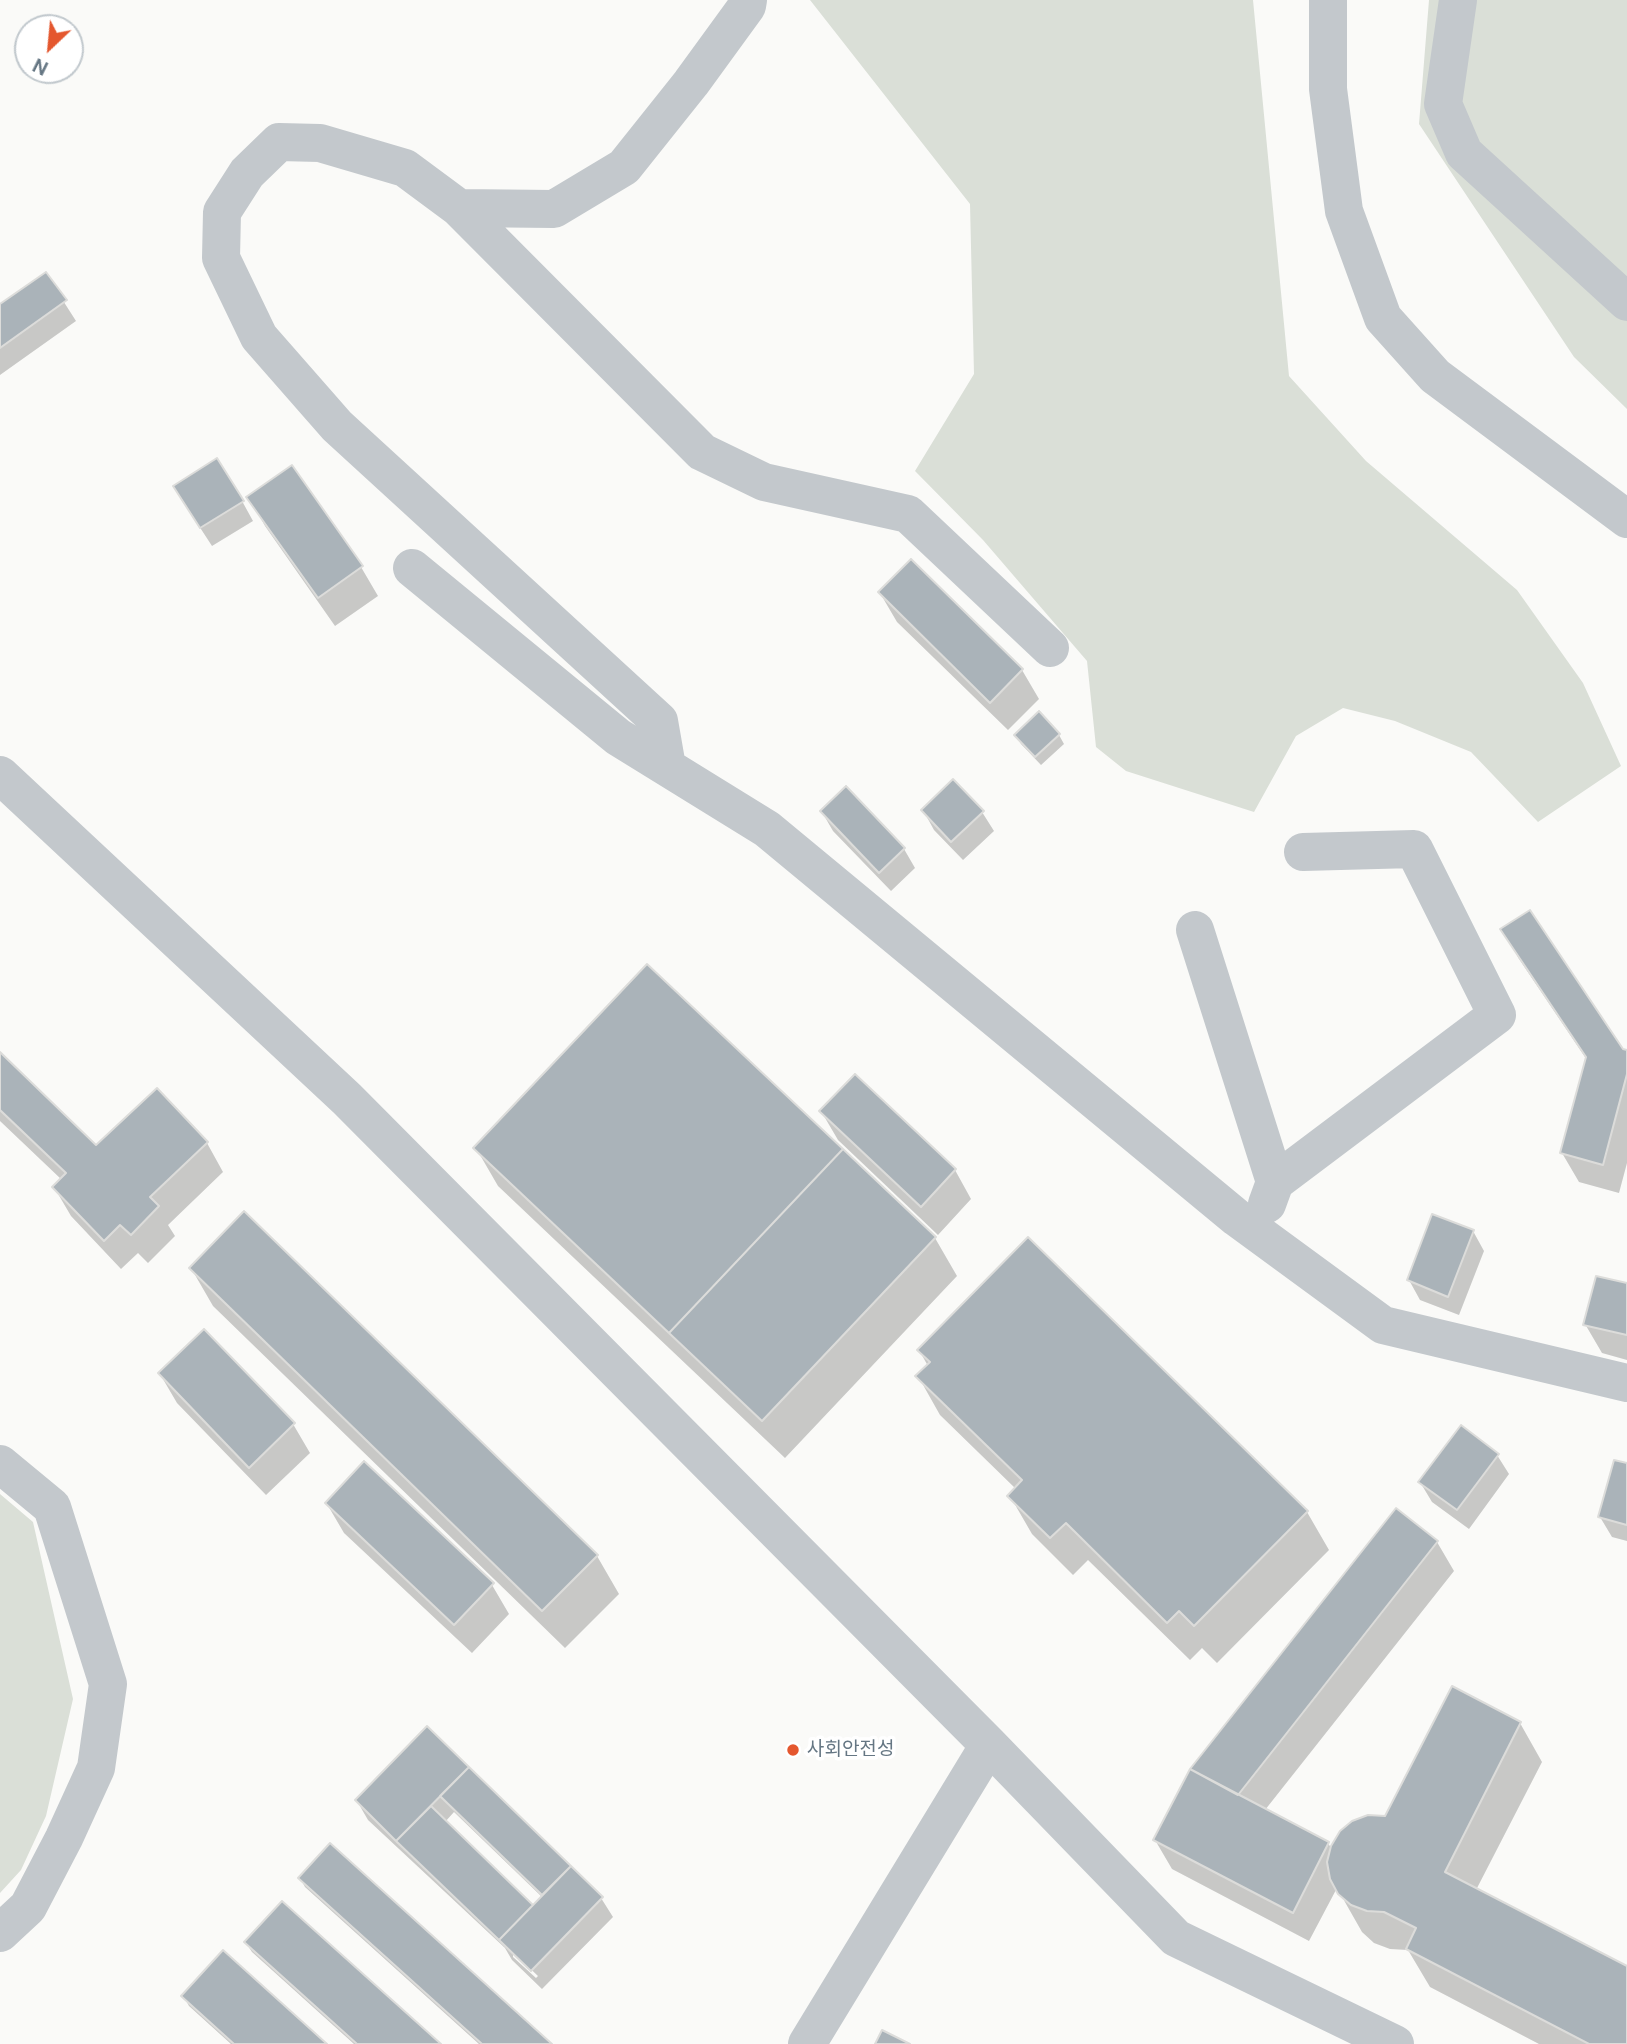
<!DOCTYPE html>
<meta charset="utf-8">
<style>
body{margin:0}
#map{position:relative;width:1627px;height:2044px;overflow:hidden;background:#fafaf8;font-family:"DM Sans",sans-serif}
canvas{display:block}
.north{position:absolute;left:14px;top:14px;width:70px;height:70px;box-sizing:border-box;background:#fff;border:2px solid #c1c8cd;border-radius:50%;rotate:206deg;font-size:19px;font-weight:700;line-height:28px;text-align:center;color:#657683}
.north::after{content:'';display:block;margin:auto;width:24px;height:32px;background:#e4572e;clip-path:polygon(50% 0,100% 100%,50% 72%,0 100%)}
</style>
<div id="map">
<canvas width="1627" height="2044"></canvas>
<div class="north">N</div>
</div>
<script>
const ctx = document.querySelector('canvas').getContext('2d');
ctx.lineJoin = 'round';
function paint(path, color) { ctx.fillStyle = color; ctx.fill(path, 'evenodd'); }
const poly = rows => new Path2D(rows.map(r => 'M' + r).join(''));
function strokePath(path, color, width, dash) { ctx.strokeStyle = color; ctx.lineWidth = width; ctx.lineCap = dash ? 'butt' : 'round'; ctx.setLineDash(dash || []); ctx.stroke(path); }
function drawText(font, color, halo, rows, align = 'center') {
  ctx.font = font + ' "DM Sans","Noto Sans KR",sans-serif'; ctx.lineWidth = 7; ctx.setLineDash([]); ctx.textBaseline = 'middle'; ctx.strokeStyle = halo; ctx.fillStyle = color; for (const [text, x, y, turn = 0] of rows) {
    ctx.save(); ctx.translate(x, y); ctx.rotate((+turn || 0) * Math.PI / 180); ctx.textAlign = isNaN(turn) ? turn : align; if (halo) ctx.strokeText(text, 0, 0); ctx.fillText(text, 0, 0); ctx.restore();
  }
}
paint(poly([
 [810,0,1253,0,1289,376,1366,461,1517,590,1583,683,1621,766,1538,822,1471,752,1395,721,1343,708,1296,736,1254,812,1126,771,1096,747,1087,661,983,540,915,471,974,374,970,204],
 [1429,0,1627,0,1627,409,1574,357,1419,124],
 [0,1494,33,1522,73,1699,46,1816,21,1870,0,1893]
]), '#dadfd7');
paint(poly([
 [46,274,76,321,0,375,0,307],
 [291,467,361,567,378,596,335,626,265,526,249,497],
 [242,501,253,521,212,546,186,506],
 [880,593,1022,670,1039,699,1008,730,897,622],
 [1016,735,1059,735,1064,744,1041,765,1021,744],
 [923,810,982,812,994,831,963,860,934,830],
 [822,812,904,849,915,868,891,891,833,831],
 [1503,930,1622,1050,1627,1052,1627,1163,1619,1193,1579,1182,1562,1153,1587,1060,1519,959],
 [0,1055,96,1148,207,1143,223,1172,168,1225,175,1236,148,1263,138,1253,121,1269,71,1216,54,1187,62,1180,0,1121],
 [821,1111,955,1170,971,1199,938,1235,838,1140],
 [476,1148,935,1238,957,1276,785,1458,498,1186],
 [1473,1231,1484,1251,1459,1315,1420,1300,1409,1280],
 [191,1268,597,1556,619,1594,565,1648,213,1306],
 [1627,1285,1627,1360,1602,1353,1585,1324],
 [919,1350,1307,1512,1329,1550,1217,1663,1202,1648,1190,1660,1088,1560,1073,1575,1032,1534,1010,1496,1016,1489,940,1415,918,1376,928,1366],
 [160,1374,293,1424,310,1453,266,1495,177,1403],
 [1497,1455,1509,1474,1469,1529,1432,1502,1420,1482],
 [1627,1465,1627,1541,1612,1537,1600,1517],
 [327,1504,492,1585,509,1614,472,1653,344,1533],
 [1396,1511,1437,1542,1454,1571,1265,1810,1328,1843,1331,1848,1386,1818,1520,1723,1542,1762,1476,1890,1627,1968,1627,2044,1539,2044,1430,1987,1408,1950,1390,1949,1374,1943,1362,1932,1337,1888,1309,1941,1172,1869,1155,1840],
 [427,1728,601,1898,613,1917,542,1989,512,1960,505,1948,368,1820,357,1801],
 [454,1812,542,1897,533,1907,445,1822],
 [513,1952,538,1976,536,1978,513,1957],
 [300,1878,550,2044,479,2044,305,1887],
 [246,1943,439,2044,354,2044,252,1952],
 [184,1997,325,2044,231,2044,189,2006]
]), '#0003');
const building = poly([
 [46,272,67,300,0,348,0,304,46,272],
 [217,458,244,501,200,528,173,486,217,458],
 [292,465,363,566,318,598,246,497,292,465],
 [911,559,1023,669,990,703,878,592,911,559],
 [1039,711,1060,734,1035,757,1014,735,1039,711],
 [953,779,984,811,951,842,921,810,953,779],
 [846,786,905,848,879,873,820,811,846,786],
 [1530,910,1623,1049,1627,1050,1627,1074,1603,1165,1560,1153,1586,1057,1500,929,1530,910],
 [647,964,843,1149,669,1333,473,1148,647,964],
 [0,1052,96,1145,157,1088,208,1142,150,1197,159,1206,131,1235,120,1225,104,1241,52,1187,66,1173,0,1110,0,1052],
 [855,1074,956,1169,921,1207,819,1111,855,1074],
 [843,1149,936,1237,762,1421,669,1333,843,1149],
 [244,1211,598,1555,542,1611,189,1268,244,1211],
 [1432,1214,1474,1230,1448,1297,1407,1280,1432,1214],
 [1028,1237,1308,1511,1194,1626,1179,1611,1167,1623,1066,1523,1050,1538,1007,1496,1022,1480,915,1376,930,1362,917,1350,1028,1237],
 [1596,1276,1627,1283,1627,1335,1583,1325,1596,1276],
 [204,1329,295,1423,249,1468,158,1373,204,1329],
 [1461,1425,1499,1454,1457,1510,1418,1482,1461,1425],
 [1614,1460,1627,1463,1627,1525,1598,1517,1614,1460],
 [364,1461,494,1583,454,1625,325,1503,364,1461],
 [1396,1508,1438,1541,1238,1795,1190,1769,1396,1508],
 [1452,1686,1521,1722,1445,1872,1627,1966,1627,2044,1589,2044,1406,1949,1416,1928,1384,1912,1367,1911,1351,1905,1338,1894,1330,1879,1327,1862,1331,1846,1340,1831,1352,1821,1368,1815,1385,1816,1452,1686],
 [427,1726,469,1767,396,1841,355,1800,427,1726],
 [469,1767,571,1866,542,1895,440,1796,469,1767],
 [1190,1769,1329,1842,1293,1913,1153,1840,1190,1769],
 [431,1806,533,1905,499,1940,396,1841,431,1806],
 [330,1843,552,2044,482,2044,298,1878,330,1843],
 [571,1866,603,1897,531,1971,499,1940,571,1866],
 [282,1901,441,2044,357,2044,244,1942,282,1901],
 [223,1950,327,2044,234,2044,181,1996,223,1950],
 [882,2030,910,2044,875,2044,882,2030]
]);
paint(building, '#aab3b9');
strokePath(building, '#dcdcda', 2);
strokePath(poly([
 [1328,0,1328,89,1344,211,1383,318,1435,376,1627,519],
 [1458,0,1443,104,1464,153,1627,302],
 [459,208,702,452,764,482,908,514,1050,648],
 [412,568,618,737,767,829,1237,1218,1383,1325,1627,1383],
 [667,767,659,721,337,426,259,337,221,258,222,212,247,173,279,142,320,143,405,168,459,208,554,209,624,167,691,83,747,6,748,0],
 [0,775,347,1099,989,1745,1176,1938,1395,2044],
 [1195,930,1275,1182,1267,1204],
 [1275,1182,1497,1015,1414,849,1303,852],
 [0,1464,52,1507,108,1684,96,1768,64,1838,28,1907,0,1933],
 [807,2044,989,1745]
]), '#c3c8cc', 38);
for (const [x, y, r, color] of [
 [793,1750,7,"#e4572e"]
]) { const dot = new Path2D(); dot.arc(x, y, r, 0, 2 * Math.PI); ctx.fillStyle = color; ctx.fill(dot); strokePath(dot, '#fff', 2.5); }
drawText('19px', '#657683', '#fff', [
 ["사회안전성",807,1750]
], 'left');
</script>
